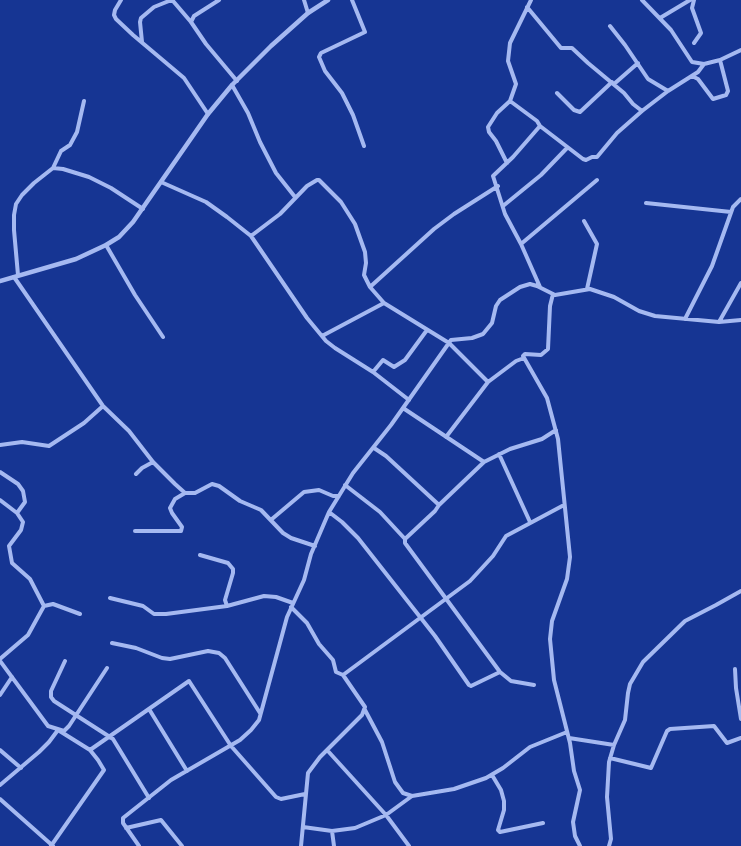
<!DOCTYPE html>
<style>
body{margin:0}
canvas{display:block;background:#163593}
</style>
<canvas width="741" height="846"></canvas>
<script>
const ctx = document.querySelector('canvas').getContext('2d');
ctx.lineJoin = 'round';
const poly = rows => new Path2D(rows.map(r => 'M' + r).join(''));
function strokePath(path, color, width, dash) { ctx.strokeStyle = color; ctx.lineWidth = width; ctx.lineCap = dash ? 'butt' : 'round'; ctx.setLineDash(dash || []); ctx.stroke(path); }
strokePath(poly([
 [121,0,115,10,114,15,116,19,133,35,184,78,208,114],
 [304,0,308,13],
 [352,0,365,32,321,53,319,57,325,71,342,93,353,115,364,146],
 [531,0,510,43,508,61,516,84,510,101,537,121,540,126,513,157,493,176,505,214,521,244,540,287],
 [642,0,671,30,692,62,704,64],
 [527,7,561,48,572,48,588,63,624,93,633,104,642,111],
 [660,18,690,0],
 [191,22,194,16,219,0],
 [610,26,625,45,648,79,668,91],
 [142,42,140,22,141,18,154,7,169,1,173,1,191,22,206,44,237,81],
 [694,43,701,33,692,8,694,0],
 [692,76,698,79,713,99,726,95,728,91,720,60],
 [614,84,638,63],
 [232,85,248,113,260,142,276,173,295,197],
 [557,93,574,110,580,112,612,82],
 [540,126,583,159,586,160,592,157,597,157,617,133,642,111,668,91,698,72,704,64,720,60,741,50],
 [507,163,496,141,489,132,488,127,497,113,510,101],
 [53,168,61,151,70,145,77,132,84,101],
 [161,182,206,202,227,217,251,236,307,318,326,341,335,348,373,372,409,400],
 [646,203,731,212],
 [503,206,541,175,567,148],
 [584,221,597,244,587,289],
 [251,236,280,214,307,186,317,180,319,180,341,202,355,224,365,252,366,263,364,275,370,287,384,303,449,343,488,382],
 [521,244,597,180],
 [106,245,135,295,163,337],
 [18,275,14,230,14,215,16,204,22,195,34,183,53,168,63,169,89,177,111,188,143,209],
 [14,277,103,406,129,431,153,462,175,484,185,493,195,493,212,484,219,486,240,501,261,510,283,533,291,538,315,546],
 [370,287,434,229,454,214,498,186],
 [553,294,550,306,548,349,541,355,525,354,523,356,547,398,558,439,570,557,567,579,552,621,550,639,554,680,570,743,574,771,580,790,573,822,575,836,580,846],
 [685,319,712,266,733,207,741,199],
 [719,322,741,283],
 [322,336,384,303],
 [373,372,383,360,394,367,405,360,427,330],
 [403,408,484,462],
 [446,437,488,382,516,361,524,358],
 [0,445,22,442,49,446,84,423,103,406],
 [374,448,386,456,439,505,435,511,405,539,405,543,500,672,511,681,534,685],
 [499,454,530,522],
 [0,472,18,484,23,491,25,502,17,513],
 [136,474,142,468,153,462],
 [345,485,380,512,405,539],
 [0,500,17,513,23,522,21,530,9,546,12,563,30,579,44,606],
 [439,505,484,462,510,449,542,439,556,430],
 [329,512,342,522,358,538,435,636,469,685,471,686,500,672],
 [272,519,304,492,319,490,333,496,339,496],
 [135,531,181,531,182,527,172,513,170,508,175,499,185,493],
 [200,555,228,563,233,569,233,573,225,600,227,606],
 [110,598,143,606,154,614,166,614,227,606,264,596,276,597,293,603],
 [291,607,307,623,319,644,333,660,336,672,343,675,365,707,362,715,320,757,308,773,301,846],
 [112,643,136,648,162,658,170,659,208,651,219,653,225,658,260,713],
 [0,659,28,635,44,606,53,604,80,614],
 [0,661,48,726,64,731,69,726,107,668],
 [65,661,51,691,51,697,54,701,113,739,149,798],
 [735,669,736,688,741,719],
 [343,675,470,581,493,556,506,536,564,505],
 [0,695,12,677],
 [149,709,187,771],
 [365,710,382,742,395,782,403,793,412,796],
 [569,738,614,745],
 [0,750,21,768],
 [90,750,189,681,231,746,276,797,281,799,305,794],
 [327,750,386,815,409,846],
 [610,758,651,768,667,731,670,729,714,726,727,743,741,738],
 [492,775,501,790,504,801,504,810,498,830,500,832,543,823],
 [0,785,39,752,49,742,58,730,90,750,98,760,104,770,51,846],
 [0,799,53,846],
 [303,827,332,831,355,828,386,815,412,796,454,789,486,778,503,768,530,747,567,732],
 [126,828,161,820,182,846],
 [332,831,334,846],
 [139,846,123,823,123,818,171,780,240,740,251,730,259,720,287,617,304,580,311,554,329,512,353,473,391,425,451,340,472,338,483,334,492,323,496,306,500,300,520,287,530,284,537,286,555,295,590,289,614,297,639,311,655,316,719,322,741,320],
 [609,846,611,839,607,797,609,762,614,745,625,720,628,693,630,684,643,662,685,621,716,605,741,591]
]), '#a5b9f1', 4);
strokePath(poly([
 [0,281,76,259,106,245,119,237,133,222,208,114,232,85,271,46,308,13,328,0]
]), '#a5b9f1', 4.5);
</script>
